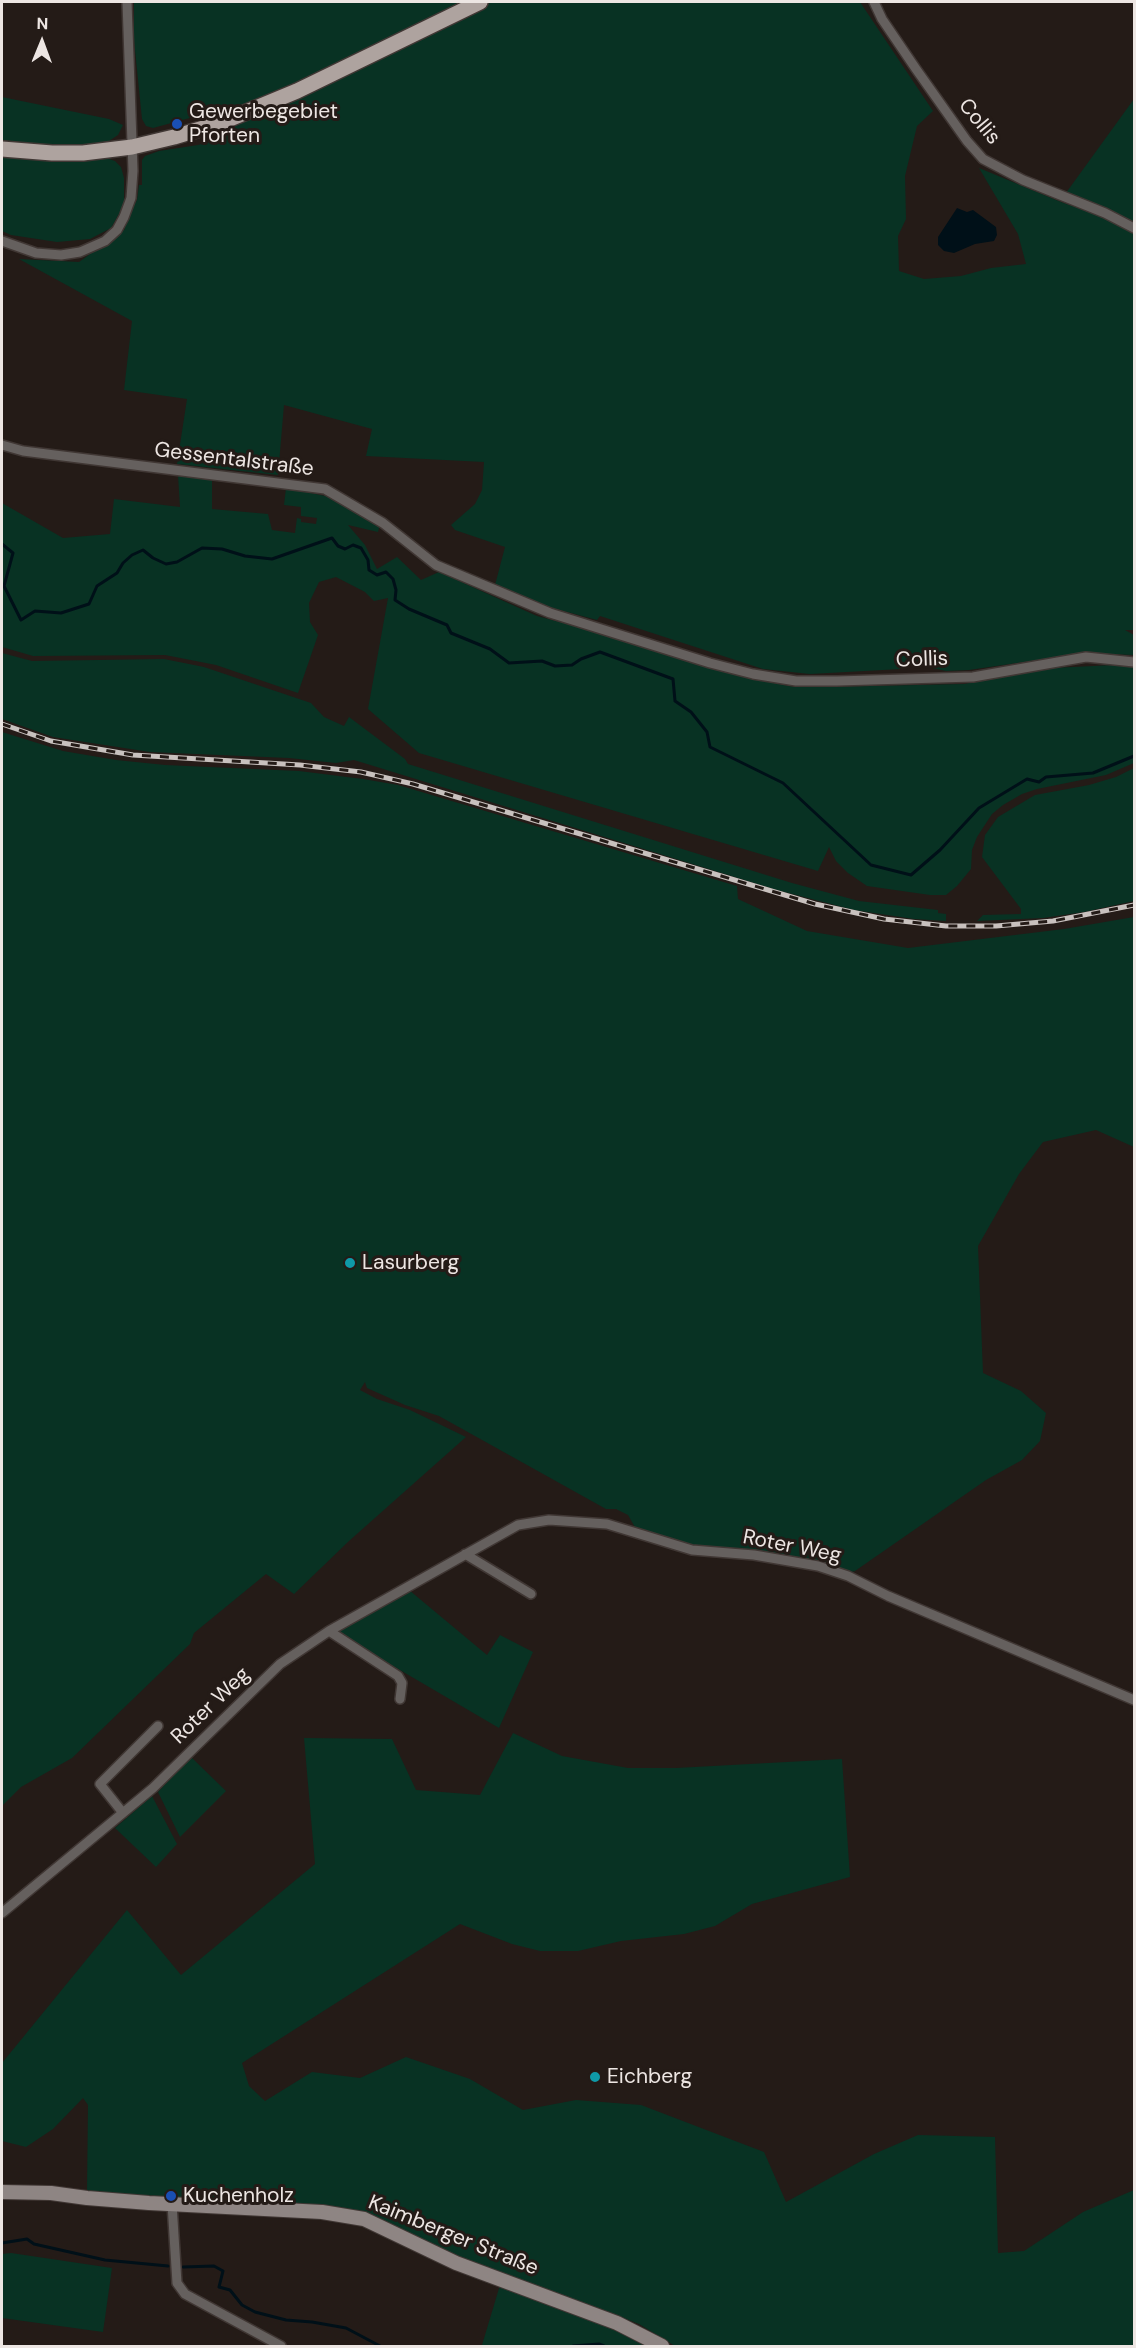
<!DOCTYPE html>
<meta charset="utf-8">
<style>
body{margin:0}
#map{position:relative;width:1136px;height:2348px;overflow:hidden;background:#241b17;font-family:"DM Sans",sans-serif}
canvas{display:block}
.frame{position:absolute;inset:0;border:3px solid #ede6e3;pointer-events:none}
.north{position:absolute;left:12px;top:12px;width:60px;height:60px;-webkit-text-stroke:4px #241b17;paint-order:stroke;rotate:1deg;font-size:16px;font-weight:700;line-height:24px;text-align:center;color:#ede6e3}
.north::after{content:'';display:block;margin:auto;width:21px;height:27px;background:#ede6e3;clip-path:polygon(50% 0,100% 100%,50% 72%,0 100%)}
</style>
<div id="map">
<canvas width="1136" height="2348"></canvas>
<div class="frame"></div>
<div class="north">N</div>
</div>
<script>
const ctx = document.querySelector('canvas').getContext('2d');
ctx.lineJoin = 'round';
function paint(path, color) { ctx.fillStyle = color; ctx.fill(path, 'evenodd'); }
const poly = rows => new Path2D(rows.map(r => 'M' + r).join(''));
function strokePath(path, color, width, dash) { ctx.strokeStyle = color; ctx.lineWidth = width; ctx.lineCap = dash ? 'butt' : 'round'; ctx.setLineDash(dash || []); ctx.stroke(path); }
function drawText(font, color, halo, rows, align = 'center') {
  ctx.font = font + ' "DM Sans",sans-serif'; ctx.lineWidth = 6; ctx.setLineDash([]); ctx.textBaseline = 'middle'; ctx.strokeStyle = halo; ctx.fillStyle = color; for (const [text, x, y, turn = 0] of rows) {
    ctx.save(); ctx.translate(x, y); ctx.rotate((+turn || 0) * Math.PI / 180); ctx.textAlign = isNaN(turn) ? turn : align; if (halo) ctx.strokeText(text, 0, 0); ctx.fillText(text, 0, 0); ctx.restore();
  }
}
paint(poly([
 [134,2,466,2,278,92,220,114,198,119,197,116,153,128,146,126,142,119,134,40],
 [492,2,860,2,933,111,917,126,905,176,906,219,898,236,899,271,924,279,961,276,991,268,1026,264,1018,234,979,168,1061,202,1103,217,1134,234,1134,630,1125,630,1134,635,1134,655,1085,653,969,670,946,671,914,664,901,669,810,674,763,669,600,616,597,620,549,607,495,585,505,547,455,530,451,525,475,504,482,490,484,462,366,456,372,429,284,405,278,475,177,464,187,399,124,390,132,321,19,259,79,262,125,229,123,226,137,200,139,185,142,185,142,160,145,156,159,151,198,145,221,138,231,132,230,130,243,121],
 [2,97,109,119,123,125,118,135,109,141,89,144,41,144,2,140],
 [1134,99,1134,228,1063,197],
 [2,155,61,161,106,158,115,161,121,167,124,178,124,205,111,228,90,239,57,242,11,235,2,231],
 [178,475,212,478,212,509,268,514,272,530,295,533,297,518,301,519,301,522,316,524,317,518,301,516,301,507,284,505,286,488,335,498,380,524,378,532,348,525,365,545,377,569,397,557,421,580,439,572,537,616,634,642,758,680,794,687,824,687,964,684,1052,668,1114,665,1134,667,1134,763,1106,775,1037,789,1022,794,1003,805,992,814,977,837,972,850,971,869,957,886,946,895,930,895,867,886,848,873,836,861,829,847,818,871,419,753,368,709,388,598,374,601,365,592,336,577,319,582,309,603,310,622,318,635,298,693,216,665,165,655,33,656,2,647,2,503,63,538,110,534,114,499,180,507],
 [2,653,32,661,164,659,204,667,311,703,324,717,344,726,349,717,405,759,408,764,792,883,859,901,938,910,938,913,946,914,946,921,914,919,854,910,777,890,354,760,336,763,289,758,150,752,53,737,2,719],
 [2,732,63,751,116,760,165,765,299,771,363,779,398,785,737,886,738,899,807,931,908,948,1064,929,1134,917,1134,1147,1096,1130,1043,1142,1019,1174,978,1246,983,1373,1021,1391,1046,1413,1040,1441,1022,1460,986,1480,855,1571,848,1573,798,1558,692,1548,636,1529,628,1515,616,1509,606,1509,439,1416,405,1405,367,1388,365,1382,360,1390,377,1399,410,1410,466,1437,349,1541,294,1594,266,1574,194,1633,190,1644,72,1758,21,1787,2,1806],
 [1134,768,1134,901,1084,912,1043,918,977,921,983,915,1021,914,1021,909,982,857,985,835,998,817,1035,795,1089,785,1116,777],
 [409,1590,487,1655,500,1635,533,1652,499,1728,335,1632],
 [513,1733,562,1756,628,1768,676,1768,842,1759,850,1877,752,1904,715,1926,684,1934,621,1941,578,1951,540,1951,512,1944,460,1924,242,2063,249,2086,265,2101,312,2072,360,2078,406,2057,470,2079,523,2110,576,2100,641,2105,764,2152,786,2202,874,2154,918,2135,995,2137,998,2253,1024,2251,1083,2212,1134,2190,1134,2346,675,2346,639,2324,593,2306,470,2265,360,2214,87,2193,88,2105,83,2098,53,2129,26,2147,2,2141,2,2063,127,1910,181,1975,315,1864,304,1738,392,1739,416,1790,480,1795],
 [191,1757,226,1791,180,1837,158,1792],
 [152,1796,177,1844,156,1867,115,1828],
 [11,2253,112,2268,103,2332,2,2318,2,2254],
 [500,2285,628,2334,650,2346,439,2346,482,2345]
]), '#083223');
paint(poly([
 [957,208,967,212,973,210,996,227,997,235,994,241,975,244,954,253,944,251,938,245,938,237]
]), '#001018');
strokePath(poly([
 [2,544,13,553,4,586,21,620,35,611,61,613,89,604,97,586,117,573,123,563,132,555,143,550,153,558,166,564,177,562,202,548,222,549,245,556,272,559,332,538,338,546,345,549,353,545,361,548,368,560,369,570,377,575,386,572,393,579,396,590,395,600,409,609,447,625,451,633,490,649,509,663,542,661,555,666,572,665,581,659,600,652,673,679,675,701,691,712,707,732,710,747,783,783,871,865,911,875,940,850,979,808,1027,779,1039,782,1046,777,1093,773,1134,756],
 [2,2243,27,2239,34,2244,105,2260,168,2266],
 [183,2267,214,2266,223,2271,219,2287,230,2290,242,2305,255,2312,286,2320,312,2322,346,2328,380,2346],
 [573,2346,599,2344,604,2346]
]), '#001018', 3);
const street = poly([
 [874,2,882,19,916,69,967,141,983,159,1023,180,1105,213,1134,228],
 [2,241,36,253,61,255,80,252,105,241,117,230,124,217,131,198,133,171,127,2],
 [2,445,23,451,325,489,383,523,436,565,550,613,710,663,753,674,796,681,837,681,973,677,1086,657,1134,662],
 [465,1554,531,1594],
 [329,1631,398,1676,402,1683,400,1699],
 [123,1813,100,1784,158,1726],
 [2,1913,153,1788,280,1664,329,1631,518,1525,549,1520,607,1524,692,1550,754,1555,818,1566,848,1576,888,1596,1134,1700],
 [172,2204,177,2283,185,2294,281,2346]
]);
const secondary = poly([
 [2,2192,51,2193,87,2198,149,2203,322,2212,364,2219,456,2263,617,2323,662,2346]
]);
const primary = poly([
 [2,149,52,153,83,153,132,147,174,137,220,123,297,91,480,2]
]);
strokePath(street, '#403734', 12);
strokePath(secondary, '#403734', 16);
strokePath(primary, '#403734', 18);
strokePath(street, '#65605e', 9);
strokePath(secondary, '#8e8583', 14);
strokePath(primary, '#aea39f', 15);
const rail = poly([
 [2,724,51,741,133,755,300,765,361,772,413,784,815,904,884,919,946,926,996,926,1053,921,1134,905]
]);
strokePath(rail, '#c8c1be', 5);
strokePath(rail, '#241b17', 3, [9]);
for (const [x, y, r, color] of [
 [177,124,6,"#1a4fb4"],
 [350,1263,6,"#0f9aa8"],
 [595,2077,6,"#0f9aa8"],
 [171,2196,6,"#1a4fb4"]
]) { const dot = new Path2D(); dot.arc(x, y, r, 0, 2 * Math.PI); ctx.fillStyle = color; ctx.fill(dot); strokePath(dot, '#241b17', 2); }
drawText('21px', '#ede6e3', '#241b17', [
 ["Gewerbegebiet",189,112],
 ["Pforten",189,136],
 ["Lasurberg",362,1263],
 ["Eichberg",607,2077],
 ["Kuchenholz",183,2196]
], 'left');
drawText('21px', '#ede6e3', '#241b17', [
 ["Collis",979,122,50],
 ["Gessentalstraße",234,460,7],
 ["Collis",922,660,-2],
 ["Roter Weg",792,1547,11],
 ["Roter Weg",211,1706,-44],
 ["Kaimberger Straße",453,2236,22]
]);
</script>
